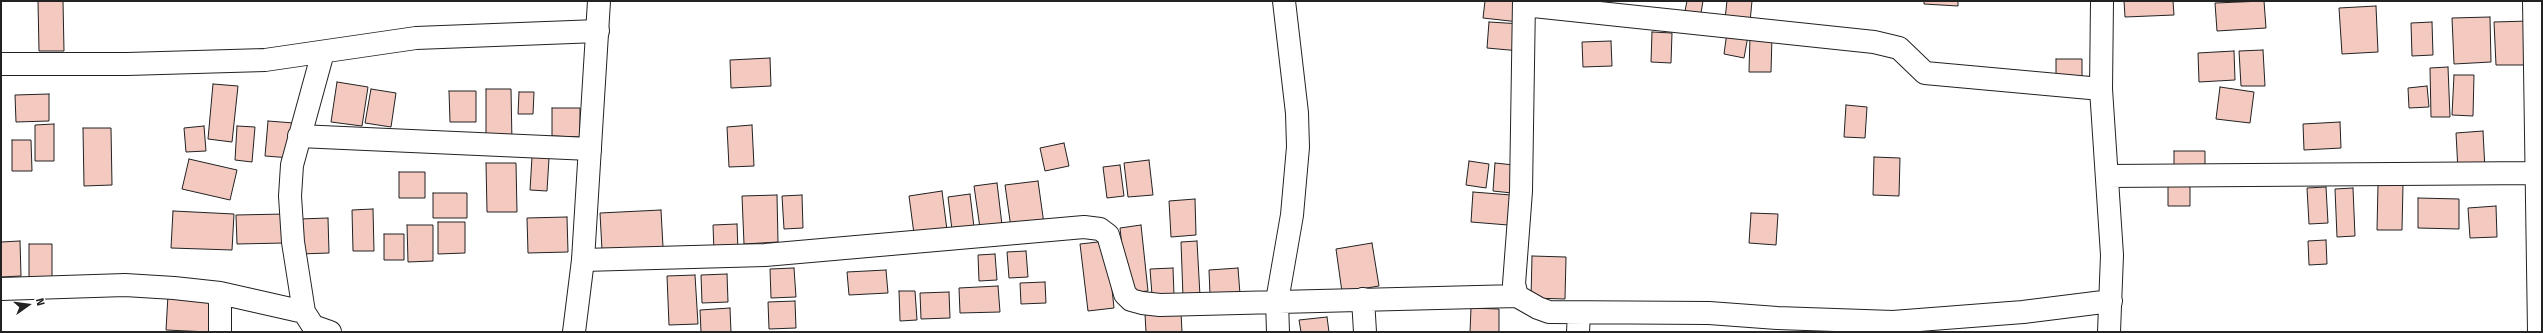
<!DOCTYPE html>
<style>
body{margin:0}
#map{position:relative;width:2543px;height:333px;overflow:hidden;background:#fff;font-family:"Fira Sans",sans-serif}
canvas{display:block}
.frame{position:absolute;inset:0;border:2px solid #222;pointer-events:none}
.north{position:absolute;left:8px;top:285px;width:40px;height:40px;-webkit-text-stroke:3px #fff;paint-order:stroke;rotate:76deg;font-size:11px;font-weight:700;line-height:16px;text-align:center;color:#222}
.north::after{content:'';display:block;margin:auto;width:14px;height:18px;background:#222;clip-path:polygon(50% 0,100% 100%,50% 72%,0 100%)}
</style>
<div id="map">
<canvas width="2543" height="333"></canvas>
<div class="frame"></div>
<div class="north">N</div>
</div>
<script>
const ctx = document.querySelector('canvas').getContext('2d');
ctx.lineJoin = 'round';
function paint(path, color) { ctx.fillStyle = color; ctx.fill(path, 'evenodd'); }
const poly = rows => new Path2D(rows.map(r => 'M' + r).join(''));
function strokePath(path, color, width, dash) { ctx.strokeStyle = color; ctx.lineWidth = width; ctx.lineCap = dash ? 'butt' : 'round'; ctx.setLineDash(dash || []); ctx.stroke(path); }
const building = poly([
 [38,1,63,1,64,51,39,51,38,1],
 [1485,1,1521,1,1519,22,1483,18,1485,1],
 [1687,1,1703,1,1700,19,1684,16,1687,1],
 [1727,1,1752,1,1750,22,1725,19,1727,1],
 [1924,1,1958,1,1958,6,1924,4,1924,1],
 [2124,1,2173,1,2174,15,2125,17,2124,1],
 [2264,1,2266,28,2217,31,2215,3,2264,1],
 [2376,6,2378,52,2342,54,2339,8,2376,6],
 [2490,17,2491,62,2454,64,2452,18,2490,17],
 [2529,21,2530,65,2496,65,2494,22,2529,21],
 [1489,22,1522,24,1520,51,1487,48,1489,22],
 [2432,22,2433,55,2412,56,2411,23,2432,22],
 [1652,32,1672,33,1671,63,1651,62,1652,32],
 [1727,32,1748,36,1744,58,1724,54,1727,32],
 [1750,36,1772,36,1771,72,1749,72,1750,36],
 [1611,41,1612,66,1583,67,1582,42,1611,41],
 [2263,50,2265,86,2241,86,2239,51,2263,50],
 [2234,51,2235,80,2199,82,2198,53,2234,51],
 [770,58,771,86,731,88,730,60,770,58],
 [2056,59,2082,59,2082,85,2056,85,2056,59],
 [2448,67,2450,117,2431,117,2430,68,2448,67],
 [2454,75,2474,75,2473,116,2452,115,2454,75],
 [337,82,368,87,362,126,331,122,337,82],
 [213,84,238,86,232,142,208,139,213,84],
 [2427,86,2429,107,2409,108,2408,88,2427,86],
 [2220,87,2254,92,2250,123,2216,119,2220,87],
 [371,89,396,93,391,127,365,123,371,89],
 [486,89,511,89,512,143,486,143,486,89],
 [449,91,476,91,476,122,450,122,449,91],
 [519,92,534,92,533,114,518,114,519,92],
 [49,94,49,121,16,122,15,95,49,94],
 [1846,105,1867,107,1865,138,1844,137,1846,105],
 [552,108,580,108,580,137,552,136,552,108],
 [268,121,294,123,291,158,265,156,268,121],
 [2340,122,2341,148,2304,150,2303,124,2340,122],
 [54,124,54,161,35,161,35,125,54,124],
 [752,125,754,166,729,167,727,127,752,125],
 [204,126,206,151,186,152,184,128,204,126],
 [237,126,255,127,252,162,235,160,237,126],
 [83,128,111,128,112,185,84,186,83,128],
 [2483,131,2485,170,2458,171,2456,133,2483,131],
 [12,140,31,140,32,171,12,171,12,140],
 [1064,143,1069,166,1045,171,1040,148,1064,143],
 [2174,151,2205,151,2205,172,2174,172,2174,151],
 [532,157,549,158,547,191,530,190,532,157],
 [1874,157,1900,158,1899,196,1873,195,1874,157],
 [189,159,237,170,230,200,182,189,189,159],
 [1149,160,1153,195,1128,197,1124,163,1149,160],
 [1469,161,1489,164,1486,188,1466,185,1469,161],
 [486,163,516,163,517,212,487,212,486,163],
 [1495,163,1514,165,1512,193,1493,191,1495,163],
 [1120,165,1124,196,1107,198,1103,167,1120,165],
 [399,172,425,172,425,198,399,198,399,172],
 [2168,180,2190,180,2190,206,2168,206,2168,180],
 [1038,181,1044,224,1011,228,1005,185,1038,181],
 [997,183,1002,225,980,228,974,186,997,183],
 [2378,185,2403,185,2402,230,2377,230,2378,185],
 [2326,187,2328,223,2309,224,2307,188,2326,187],
 [2353,188,2355,236,2337,237,2335,189,2353,188],
 [942,191,947,230,914,234,909,196,942,191],
 [1473,192,1511,195,1508,225,1471,222,1473,192],
 [433,193,467,193,467,218,433,218,433,193],
 [970,194,974,227,952,230,948,197,970,194],
 [777,195,778,242,744,244,742,196,777,195],
 [802,195,803,228,784,229,782,196,802,195],
 [2418,198,2459,199,2459,229,2418,228,2418,198],
 [1195,199,1196,235,1171,237,1169,201,1195,199],
 [2496,206,2497,237,2470,238,2468,208,2496,206],
 [373,209,374,251,353,251,352,210,373,209],
 [661,210,663,247,602,250,600,213,661,210],
 [173,211,234,214,232,250,171,248,173,211],
 [1751,213,1778,214,1776,245,1749,243,1751,213],
 [285,214,285,243,237,244,236,215,285,214],
 [567,217,568,252,528,253,527,218,567,217],
 [328,218,329,253,300,254,299,219,328,218],
 [438,222,465,222,465,253,438,254,438,222],
 [737,224,738,251,714,252,713,225,737,224],
 [407,225,433,225,433,261,408,262,407,225],
 [1141,225,1148,291,1127,293,1120,228,1141,225],
 [384,234,404,234,404,260,384,260,384,234],
 [2326,240,2327,264,2309,265,2308,241,2326,240],
 [20,241,21,276,1,277,1,242,20,241],
 [1107,241,1114,308,1088,311,1080,244,1107,241],
 [1197,241,1200,296,1183,297,1181,242,1197,241],
 [1372,243,1379,286,1342,292,1336,249,1372,243],
 [29,244,52,244,52,277,29,277,29,244],
 [1026,251,1028,277,1009,278,1007,252,1026,251],
 [995,254,997,280,979,281,978,255,995,254],
 [1532,256,1566,257,1565,299,1531,298,1532,256],
 [794,268,796,297,771,298,770,269,794,268],
 [1173,268,1174,295,1152,295,1150,269,1173,268],
 [1238,268,1240,294,1210,295,1209,270,1238,268],
 [886,270,888,293,849,295,847,272,886,270],
 [727,274,728,302,702,303,701,275,727,274],
 [695,275,698,324,669,325,667,276,695,275],
 [1045,282,1046,303,1021,304,1020,283,1045,282],
 [998,286,1000,312,960,313,959,288,998,286],
 [899,291,915,291,917,320,900,321,899,291],
 [949,292,950,318,921,319,920,293,949,292],
 [168,295,211,297,209,332,166,330,168,295],
 [795,301,796,328,769,329,768,302,795,301],
 [730,308,731,332,701,332,700,310,730,308],
 [1471,308,1499,309,1499,332,1470,332,1471,308],
 [1181,312,1182,332,1146,332,1145,314,1181,312],
 [1327,317,1329,332,1301,332,1299,320,1327,317]
]);
paint(building, '#f3c9c0');
strokePath(building, '#222', 1);
const minor = poly([
 [1524,1,1521,191,1514,284,1517,296,1538,308,1549,312,1709,313,1777,318,1893,322,2023,312,2111,301],
 [2102,1,2101,89,2112,255,2109,332],
 [2534,1,2539,332],
 [1524,5,1874,42,1899,48,1925,73,2101,89],
 [323,52,292,165,290,196,293,242,304,312,313,326,330,332],
 [1,64,127,64,265,60,416,38,598,31],
 [299,136,590,149],
 [2107,176,2538,173],
 [583,260,765,255,1084,227,1100,229,1108,235,1125,294,1131,300,1142,303,1160,305,1517,296],
 [1,289,125,285,174,288,220,293,304,312],
 [220,293,220,332],
 [1363,299,1365,332],
 [1278,332,1277,301,1292,215,1298,147,1297,113,1284,1],
 [1578,332,1579,313]
]);
const tertiary = poly([
 [574,332,583,260,599,1]
]);
strokePath(minor, '#222', 24);
strokePath(tertiary, '#222', 24);
strokePath(minor, '#fff', 22);
strokePath(tertiary, '#fff', 22);
</script>
